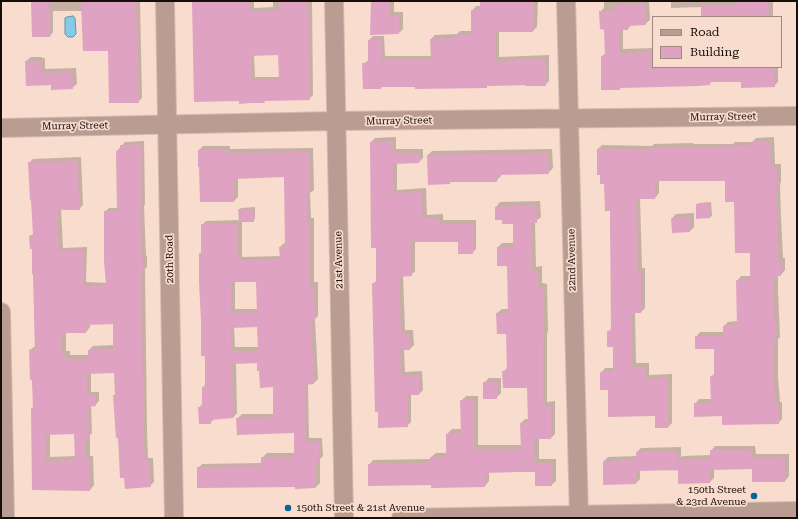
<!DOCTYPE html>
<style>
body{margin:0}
#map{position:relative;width:798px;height:519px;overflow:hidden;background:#f8dccd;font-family:"Roboto Serif",serif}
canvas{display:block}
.frame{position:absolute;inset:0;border:2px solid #170e09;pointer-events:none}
.legend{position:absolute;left:652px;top:16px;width:130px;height:52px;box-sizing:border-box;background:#f8dccd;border:1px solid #9e8a7f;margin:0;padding:5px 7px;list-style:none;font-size:12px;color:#170e09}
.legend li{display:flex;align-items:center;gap:8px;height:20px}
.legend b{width:20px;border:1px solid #9e8a7f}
</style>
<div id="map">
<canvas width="798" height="519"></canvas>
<div class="frame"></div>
<ul class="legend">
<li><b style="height:5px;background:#b99c92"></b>Road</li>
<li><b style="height:11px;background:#dfa2c2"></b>Building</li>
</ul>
</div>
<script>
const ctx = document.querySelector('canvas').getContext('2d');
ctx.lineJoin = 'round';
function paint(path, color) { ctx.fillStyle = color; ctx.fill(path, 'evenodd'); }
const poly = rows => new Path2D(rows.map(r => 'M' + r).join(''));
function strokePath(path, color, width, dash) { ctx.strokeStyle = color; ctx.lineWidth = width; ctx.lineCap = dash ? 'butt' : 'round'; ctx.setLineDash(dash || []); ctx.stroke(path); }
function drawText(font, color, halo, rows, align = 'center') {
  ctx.font = font + ' "Roboto Serif",serif'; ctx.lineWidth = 3.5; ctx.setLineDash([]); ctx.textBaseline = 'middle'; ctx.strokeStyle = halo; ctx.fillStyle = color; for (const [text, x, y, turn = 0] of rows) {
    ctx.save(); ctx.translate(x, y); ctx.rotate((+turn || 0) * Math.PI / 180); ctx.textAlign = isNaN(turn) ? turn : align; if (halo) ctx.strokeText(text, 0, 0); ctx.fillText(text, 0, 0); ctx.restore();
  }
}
const water = poly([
 [73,16,75,18,76,34,73,37,68,37,65,34,65,18,67,17,73,16]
]);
paint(water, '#84cae9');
strokePath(water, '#6392a6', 1);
paint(poly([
 [32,1,140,1,142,98,138,102,109,50,82,11,53,11,53,32,50,36],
 [193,1,254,1,254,8,273,7,273,1,312,1,313,95,309,99,266,100,264,102,240,100],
 [279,54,280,77,255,77,254,55],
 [371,1,394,1,394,12,403,12,403,29,399,33,371,34],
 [481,1,538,1,537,27,533,31,499,31,499,57,549,55,549,81,545,85,383,86,381,88,363,64,369,60,369,40,373,36,384,36,385,56,432,56,431,39,435,35,457,34,460,31,472,31,472,11,476,6,481,6],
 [604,1,649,1,650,20,645,24,631,25,628,29,623,29,623,49,653,48,653,67,778,67,778,82,774,86,742,81,712,81,710,84,602,56,606,53,605,30,600,12,604,8],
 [671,1,773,1,773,17,702,17,702,7,671,8],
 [31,57,42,57,42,58,45,58,45,69,76,68,77,84,72,88,52,84,26,61],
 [396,137,396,149,423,149,423,158,419,162,397,163,397,190,426,188,427,215,443,214,443,220,476,220,476,249,472,253,459,241,415,241,415,271,411,275,403,276,405,330,413,330,414,345,410,349,404,349,405,372,422,371,423,390,419,394,411,394,411,422,407,426,373,284,377,280,377,247,371,142,375,138],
 [774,137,775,164,781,164,781,182,780,184,781,218,783,258,785,258,785,270,781,275,778,275,778,291,780,337,778,339,778,376,780,402,782,402,782,419,778,423,723,415,695,404,699,399,712,399,711,377,715,373,715,348,696,337,700,332,724,332,724,326,728,322,737,321,737,281,741,276,751,276,751,252,735,201,726,180,659,180,659,193,655,198,640,198,642,268,645,268,645,308,641,312,635,312,636,363,649,363,649,375,672,374,672,423,668,427,656,427,656,415,609,389,601,373,605,368,614,368,614,346,608,332,612,328,610,210,598,149,602,145,652,146,654,144,693,143,693,144,733,144,735,142,752,142,756,138],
 [144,141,145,204,144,206,146,256,147,256,147,267,145,269,147,430,148,458,153,458,154,482,150,486,119,437,114,395,116,394,115,372,91,373,91,392,99,392,99,401,95,405,91,405,92,433,90,435,90,456,93,456,94,485,90,490,33,489,32,408,34,406,30,350,35,346,33,248,30,236,34,233,29,163,33,159,81,157,83,205,79,209,61,209,63,248,87,247,86,282,107,283,105,212,109,208,118,208,117,151,125,142],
 [114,323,114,345,93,346,89,350,89,355,70,355,70,351,66,351,66,332,86,332,90,327,90,324],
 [75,433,75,456,50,457,50,434],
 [203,146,230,146,230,149,313,148,314,190,310,193,311,218,314,218,314,282,318,282,318,316,315,319,318,379,314,383,308,383,309,438,322,438,323,456,320,459,320,483,316,487,296,488,296,486,198,468,202,464,262,463,262,458,267,453,295,453,295,432,238,418,242,414,274,414,274,386,258,362,236,363,237,413,233,418,215,418,210,423,199,408,203,403,203,387,206,384,200,254,202,251,202,225,206,221,240,220,239,210,241,208,255,207,255,219,253,221,242,221,242,257,281,256,280,247,284,243,286,243,285,176,238,178,238,197,234,201,199,150],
 [235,281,257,281,257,309,235,309],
 [258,326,258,347,235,347,234,327],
 [552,149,553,168,548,173,501,174,501,176,496,181,451,181,449,183,428,155,432,151],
 [540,201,541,217,535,222,536,267,542,266,542,283,547,284,548,332,547,333,547,402,555,401,555,434,551,438,539,438,539,459,556,459,556,481,551,485,536,471,489,472,489,481,485,486,432,484,369,465,373,460,431,459,431,457,436,453,447,453,447,434,452,429,462,429,461,401,466,396,478,396,478,445,521,445,521,423,525,419,529,419,528,387,503,372,508,367,507,333,497,313,502,309,509,309,508,265,498,247,502,243,514,243,514,223,503,219,496,207,500,202],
 [711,202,712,216,710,217,697,204,699,203],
 [694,213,694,227,690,231,672,218,676,214],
 [489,378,501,378,501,393,496,398,484,383],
 [715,446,755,446,756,454,789,454,789,476,785,481,753,468,714,468,714,478,710,482,679,468,677,469,640,470,640,479,636,483,604,461,608,457,637,456,637,452,641,448,681,447,681,457,683,456,711,455,711,451]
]), '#0003');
paint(poly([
 [31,1,49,1,50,37,32,37],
 [82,1,136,1,139,103,109,103,108,51,83,51,81,3],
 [192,1,250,1,250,12,279,10,279,1,308,1,310,100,264,101,265,103,250,103,239,104,239,101,194,102],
 [278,55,279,80,251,80,251,56],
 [371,1,390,1,390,16,399,15,399,34,370,35],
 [480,1,534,1,533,32,495,32,496,61,545,59,546,86,525,86,525,85,491,86,487,86,487,88,415,89,415,87,381,87,381,89,363,89,362,63,368,63,368,40,381,40,381,60,431,60,430,39,455,38,455,35,471,34,471,10,480,9],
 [737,1,768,1,769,17,701,17,701,5,737,5],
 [645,4,646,25,628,26,628,30,619,30,619,53,653,52,653,67,774,67,775,87,741,88,741,82,710,82,710,85,698,86,620,88,620,90,601,90,601,56,605,56,604,30,600,29,599,11,613,11,613,5],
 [25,61,38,61,38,62,41,62,41,73,72,72,73,89,51,90,51,85,26,86],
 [392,141,393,153,419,153,419,163,393,164,393,193,422,192,423,218,439,218,439,224,473,224,473,254,458,254,458,242,411,242,412,276,399,277,401,334,409,333,410,350,400,350,401,376,419,375,419,395,407,395,408,427,378,428,378,412,375,412,372,283,376,283,376,248,371,248,370,142],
 [770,141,771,168,777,168,777,188,776,188,777,223,779,262,781,262,781,276,774,276,774,296,776,342,774,343,774,381,776,406,778,406,779,424,722,425,722,416,694,417,694,403,711,403,710,376,714,376,714,349,695,349,695,336,723,336,723,326,737,325,736,280,750,280,750,253,735,253,734,202,725,202,725,181,655,181,655,199,636,199,638,272,641,272,641,313,631,313,632,367,645,367,645,379,668,378,668,428,655,428,655,416,608,417,608,390,600,390,600,372,613,372,613,347,607,347,607,331,611,331,610,211,605,211,604,184,600,184,600,175,597,175,597,149,648,150,648,148,689,147,689,148,729,148,729,146,750,146,750,142],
 [120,145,141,145,142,210,140,210,142,260,143,260,143,272,141,272,144,434,143,434,145,461,149,461,151,487,125,489,124,478,120,478,118,438,116,438,113,395,115,395,114,373,87,374,87,396,95,395,96,406,88,407,89,438,86,438,86,460,89,460,90,491,32,490,31,408,33,408,32,380,30,380,29,350,35,349,33,274,32,274,32,249,30,249,29,236,33,235,31,200,30,200,28,162,77,161,80,210,57,210,59,251,84,250,83,286,104,286,106,285,104,261,104,211,117,211,116,151,120,151],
 [113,324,113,349,88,350,88,359,66,359,66,355,62,355,62,333,86,333,86,325],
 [74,434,75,460,46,461,46,435],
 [226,149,227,153,309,152,310,195,307,195,307,222,310,222,310,286,314,286,315,321,311,321,314,384,305,385,305,442,319,442,319,461,316,461,316,488,295,489,295,487,197,488,197,467,261,466,261,457,294,457,294,433,237,435,236,418,273,417,273,387,260,388,259,371,257,371,257,363,232,364,233,418,210,420,211,424,199,424,198,407,202,407,202,387,205,387,205,356,201,356,201,321,199,282,199,253,201,253,201,224,238,224,238,260,280,259,279,247,285,247,284,177,234,179,234,202,200,202,199,167,198,167,198,150],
 [231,282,256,282,257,312,231,313],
 [257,327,258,351,231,351,231,328],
 [548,153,549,174,497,175,497,182,450,182,450,184,428,185,427,155],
 [696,204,710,204,710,218,696,219],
 [536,205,537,223,531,223,532,271,538,270,538,287,543,288,544,337,543,337,543,406,551,406,551,439,534,439,535,463,551,463,552,486,535,486,535,472,518,472,485,473,485,487,431,488,431,485,368,486,368,464,430,463,430,457,446,457,446,434,461,433,460,400,474,400,474,449,521,449,520,423,528,423,527,388,503,388,502,371,507,371,506,334,497,334,496,313,508,313,507,266,497,266,497,247,513,247,513,224,502,224,502,220,495,220,495,207],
 [238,209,253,209,254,222,239,222],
 [690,217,690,232,672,233,671,218],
 [483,382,497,382,497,399,483,399],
 [710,450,751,450,752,458,785,457,785,482,752,482,752,469,710,470],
 [677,451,678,470,636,471,636,484,603,485,603,461,636,460,636,452],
 [710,459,710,483,678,484,678,460]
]), '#dfa2c2');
const minor = poly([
 [165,1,174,518],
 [334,1,344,518],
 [566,1,579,518],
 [1,128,336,121,797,116],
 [1,312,5,518],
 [401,518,797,511]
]);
strokePath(minor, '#d4bbae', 20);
strokePath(minor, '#b99c92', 18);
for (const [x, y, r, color] of [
 [754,496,4,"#046493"],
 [288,508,4,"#046493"]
]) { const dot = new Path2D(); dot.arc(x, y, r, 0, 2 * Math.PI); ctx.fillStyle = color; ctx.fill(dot); strokePath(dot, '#f8dccd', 1.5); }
drawText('10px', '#170e09', '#f8dccd', [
 ["Murray Street",723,117,-1],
 ["Murray Street",399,121,-1],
 ["Murray Street",75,126,-1],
 ["20th Road",170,259,-91],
 ["21st Avenue",339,260,-91],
 ["22nd Avenue",572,260,-91]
]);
drawText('10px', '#170e09', '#f8dccd', [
 ["150th Street",746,490],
 ["& 23rd Avenue",746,502],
 ["150th Street & 21st Avenue",296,508,"left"]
], 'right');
</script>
